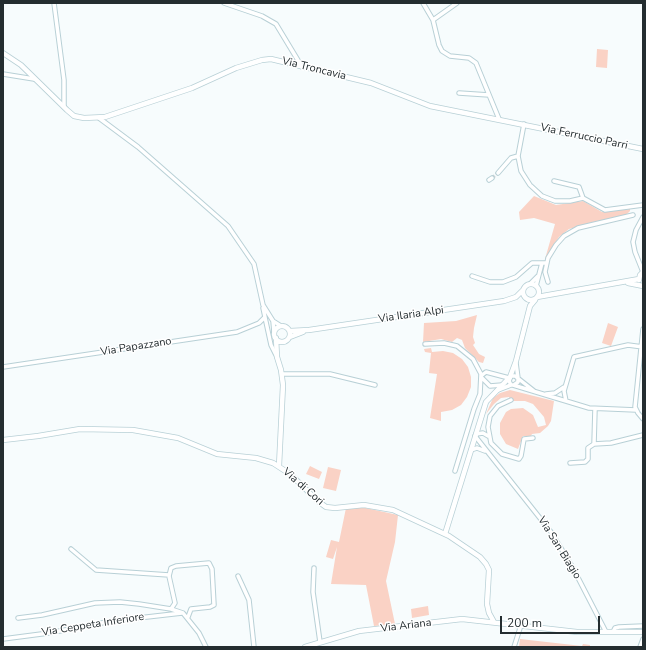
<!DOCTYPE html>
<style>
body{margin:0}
#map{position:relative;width:646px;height:650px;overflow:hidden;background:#f7fcfd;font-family:"Nunito Sans",sans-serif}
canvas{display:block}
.frame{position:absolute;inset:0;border:4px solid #242d30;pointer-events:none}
.scale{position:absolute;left:500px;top:616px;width:100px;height:18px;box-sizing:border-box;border:2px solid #242d30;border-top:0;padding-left:5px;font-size:12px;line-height:14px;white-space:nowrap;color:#242d30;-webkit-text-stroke:3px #fff;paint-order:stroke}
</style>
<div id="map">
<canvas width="646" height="650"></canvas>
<div class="frame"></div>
<div class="scale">200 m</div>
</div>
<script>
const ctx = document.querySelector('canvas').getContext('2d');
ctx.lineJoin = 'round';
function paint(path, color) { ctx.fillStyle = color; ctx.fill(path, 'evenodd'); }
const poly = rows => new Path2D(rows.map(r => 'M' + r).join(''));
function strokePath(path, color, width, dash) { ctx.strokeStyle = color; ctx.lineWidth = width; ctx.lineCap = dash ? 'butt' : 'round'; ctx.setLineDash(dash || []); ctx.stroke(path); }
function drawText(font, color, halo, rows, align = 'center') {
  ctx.font = font + ' "Nunito Sans",sans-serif'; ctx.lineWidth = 3; ctx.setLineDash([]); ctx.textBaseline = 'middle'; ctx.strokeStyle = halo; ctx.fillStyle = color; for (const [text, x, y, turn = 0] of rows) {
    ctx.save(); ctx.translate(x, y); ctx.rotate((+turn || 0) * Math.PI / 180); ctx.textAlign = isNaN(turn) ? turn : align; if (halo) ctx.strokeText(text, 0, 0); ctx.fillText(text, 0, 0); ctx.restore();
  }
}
paint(poly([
 [597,49,608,50,607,68,596,67],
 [534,196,556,205,583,201,602,212,630,209,630,211,626,215,569,229,559,237,554,245,547,260,545,259,555,224,534,218,520,220,519,212],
 [477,315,474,328,473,337,475,343,473,345,479,354,485,357,483,363,479,362,465,348,462,340,457,338,452,342,441,339,423,342,424,323,456,321],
 [608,323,618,327,611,346,602,343],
 [431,348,432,352,443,351,453,353,462,359,468,367,471,377,471,387,467,397,461,405,452,410,441,412,441,421,430,418,437,374,429,373,431,353,425,352,424,349],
 [510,390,554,401,551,421,548,426,540,433,532,434,531,436,523,436,518,449,506,444,500,434,500,423,506,412,511,409,523,408,533,415,538,427,546,425,544,417,533,404,525,401,511,401,509,397,501,398,494,404,486,414,493,398,500,393],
 [310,466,322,472,319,479,306,474],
 [328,467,341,470,336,491,323,488],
 [361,507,398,515,395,542,386,581,395,624,374,626,366,585,331,584,337,547,333,559,326,557,331,540,339,542,346,508],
 [428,606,429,615,412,618,411,609],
 [520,639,582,646,583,644,590,645,590,647,519,647]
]), '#fad2c5');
strokePath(poly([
 [492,178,498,173]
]), '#cdd3d4', 3.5, [3.5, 2]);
const street = poly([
 [54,3,64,80,64,107],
 [224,3,262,16,276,24,302,67],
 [423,3,433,20,439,45,442,51,450,56,469,58,476,63,499,119],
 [433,20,457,3],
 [3,74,34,79],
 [459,93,489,95],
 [99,118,138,147,228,226,254,264,263,305,273,321,281,326],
 [524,124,518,156,521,171,530,185,542,196,555,201,570,201,583,198],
 [498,173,511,158,518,156],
 [489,180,492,178],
 [554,181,579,187,583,198,605,210,643,205],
 [643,272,635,252,633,242,636,230,643,217],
 [472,276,490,282,503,282,516,277,532,263,547,263],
 [548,282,545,272,548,258,556,245,564,236,578,228,633,215],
 [530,284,538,276],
 [536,286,542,263],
 [263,308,271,345,277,357],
 [273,321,274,332],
 [643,329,635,407,638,413,643,419],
 [425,344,444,343,457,346,473,359,481,374,480,394,474,409,455,471],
 [516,363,518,378],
 [3,367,237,332,259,323,264,318],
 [282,374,330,374,375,385],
 [481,376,486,372,509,378],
 [482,378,490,386,502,385],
 [518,379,518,382,514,385,511,385,509,381,511,376,515,376,534,391],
 [513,385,589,408,636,410],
 [498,390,511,385],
 [546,394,555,393,564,387],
 [511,400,498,406,490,416,488,427,491,443,502,454,519,459,521,456,524,439,533,438],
 [566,401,564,391,574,357,628,345,643,347],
 [476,434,483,433,488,436],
 [475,436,551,532,573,568,606,632],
 [594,444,611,443,643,435],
 [471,450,477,448,485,451],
 [570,463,585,462,588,459,588,448,594,444,595,409],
 [71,549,96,570,169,575],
 [314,568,313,592,320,642],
 [238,576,249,600,254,647],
 [171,609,175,603,169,576,171,568,176,566,209,563,212,569,214,605,210,607,191,609,188,617],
 [18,618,42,615,95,603,120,602,139,604,171,609,183,613,199,633,206,647],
 [613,632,615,628,619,627,643,626],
 [3,639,49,633,112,621,182,613],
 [514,647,521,625],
 [640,647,643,639]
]);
const secondary = poly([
 [3,53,21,65,67,110,74,116,84,118,105,117,192,88,236,68,262,60,271,59,371,83,430,106,643,149],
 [639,280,640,275,643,272],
 [628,283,643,286],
 '523 292a8 8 0 1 1 16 0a8 8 0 1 1-16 0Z',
 [537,297,639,279],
 '274 334a8 8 0 1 1 16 0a8 8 0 1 1-16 0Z',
 [290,331,309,330,504,301,516,297,522,291],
 [290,337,303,332],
 [276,338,277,357,281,370,283,385,279,466],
 [510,377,516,361,530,306,535,300],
 [3,440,38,436,80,429,133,430,178,438,217,454,256,458,273,463,290,474,319,502,326,507,335,508,364,505,393,510,449,536,480,557,486,564,489,570,487,604,489,613,494,622],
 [445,534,486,402,509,378],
 [305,647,359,631,462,619,577,632,643,632]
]);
strokePath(street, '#b8d0d6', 5.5);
strokePath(secondary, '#b8d0d6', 6);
strokePath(street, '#fff', 3.5);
strokePath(secondary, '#fff', 4.5);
drawText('11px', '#242d30', '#fff', [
 ["Via Troncavia",314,69,14],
 ["Via Ferruccio Parri",584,137,12],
 ["Via Ilaria Alpi",411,315,-8],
 ["Via Papazzano",136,347,-9],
 ["Via di Cori",303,487,41],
 ["Via San Biagio",559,548,58],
 ["Via Ceppeta Inferiore",93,625,-9],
 ["Via Ariana",406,626,-7]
]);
</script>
